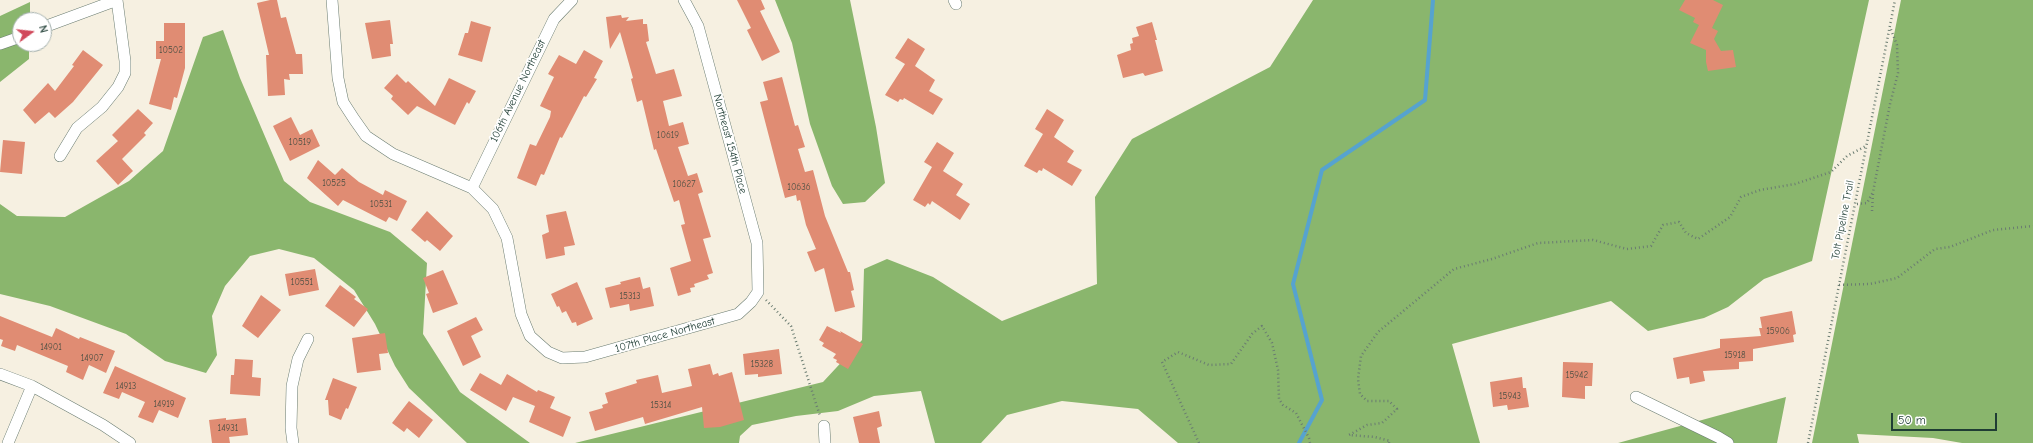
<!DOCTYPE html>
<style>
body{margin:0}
#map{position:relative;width:2033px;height:443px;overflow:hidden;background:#f6f0e1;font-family:"Comic Neue",sans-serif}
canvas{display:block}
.north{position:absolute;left:12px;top:12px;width:40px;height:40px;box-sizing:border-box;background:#fff;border:1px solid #a5b1ae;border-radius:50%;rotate:75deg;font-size:11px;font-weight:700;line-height:16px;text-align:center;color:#1f3d34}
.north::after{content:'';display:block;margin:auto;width:14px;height:18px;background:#d1495b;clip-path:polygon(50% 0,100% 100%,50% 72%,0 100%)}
.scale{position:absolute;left:1891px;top:413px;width:106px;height:18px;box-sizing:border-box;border:2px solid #1f3d34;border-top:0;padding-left:5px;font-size:12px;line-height:14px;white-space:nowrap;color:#1f3d34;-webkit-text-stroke:3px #fff;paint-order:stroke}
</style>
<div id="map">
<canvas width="2033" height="443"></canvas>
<div class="north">N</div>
<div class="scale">50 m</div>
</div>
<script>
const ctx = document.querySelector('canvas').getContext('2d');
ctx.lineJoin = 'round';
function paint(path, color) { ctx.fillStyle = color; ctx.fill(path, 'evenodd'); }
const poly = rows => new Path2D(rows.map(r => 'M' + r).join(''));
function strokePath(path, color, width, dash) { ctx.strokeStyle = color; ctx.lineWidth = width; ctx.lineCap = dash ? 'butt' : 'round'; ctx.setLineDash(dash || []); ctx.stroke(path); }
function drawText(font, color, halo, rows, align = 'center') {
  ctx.font = font + ' "Comic Neue",sans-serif'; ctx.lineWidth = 3.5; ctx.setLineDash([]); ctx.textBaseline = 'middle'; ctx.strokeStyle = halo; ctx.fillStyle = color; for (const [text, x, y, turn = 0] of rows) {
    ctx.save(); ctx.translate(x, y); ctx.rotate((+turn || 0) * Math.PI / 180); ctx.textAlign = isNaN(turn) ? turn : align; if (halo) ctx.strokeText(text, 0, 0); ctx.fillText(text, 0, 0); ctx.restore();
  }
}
paint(poly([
 [775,0,850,0,876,127,885,183,865,202,843,204,832,186,810,124,792,43],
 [1313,0,1869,0,1812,261,1764,279,1728,307,1704,318,1648,331,1611,301,1452,344,1480,443,1178,443,1138,409,1062,401,1007,415,981,443,935,443,921,391,874,396,838,411,796,416,752,425,740,436,739,443,575,443,823,382,862,340,864,269,887,259,933,277,1002,321,1097,284,1095,197,1132,139,1270,67],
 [1901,0,2033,0,2033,443,1962,443,1933,438,1857,434,1859,443,1812,443],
 [30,2,30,20,20,20,20,44,29,44,29,59,0,82,0,16],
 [223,30,240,78,284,181,310,202,390,232,427,263,423,334,460,392,530,443,467,443,409,388,395,366,375,324,354,290,314,258,279,249,250,256,225,286,212,316,217,355,206,373,165,361,126,334,50,306,0,294,0,204,17,216,65,217,129,181,163,151,203,37],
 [1786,397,1777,443,1618,443]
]), '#8ab66d');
strokePath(poly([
 [1299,443,1322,400,1293,284,1322,170,1425,100,1433,0]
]), '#56a3cf', 4);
paint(poly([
 [270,0,277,0,281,18,286,17,296,54,302,54,303,74,289,74,290,80,284,79,285,95,268,96,266,55,269,55,257,3],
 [737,0,761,0,765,9,760,11,780,52,762,61,747,30,751,28],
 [1685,0,1713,0,1723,5,1712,28,1718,31,1714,39,1721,51,1733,50,1736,67,1708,71,1706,62,1706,50,1690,43,1699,25,1693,22,1695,18,1679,10],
 [621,15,622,18,629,17,626,21,643,19,643,24,647,24,649,41,646,42,656,74,674,69,682,96,663,101,669,126,683,122,689,144,678,147,688,176,697,173,703,192,698,194,711,237,703,239,713,273,707,275,709,279,694,284,695,287,690,288,691,292,678,296,670,268,691,261,681,225,685,224,679,200,674,202,656,149,654,150,642,100,637,102,631,79,633,78,620,32,610,49,606,17],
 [390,20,393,44,390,44,391,56,372,59,365,23],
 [471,21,491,27,482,62,458,55,465,33,468,33],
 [1152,22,1157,40,1155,40,1163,71,1145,76,1143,73,1123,78,1117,55,1131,50,1130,44,1133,43,1132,38,1139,36,1136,27],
 [164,23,185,23,185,68,177,98,174,97,171,110,149,104,161,59,156,59,156,41,164,41],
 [908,38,925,49,915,66,935,80,929,91,943,99,933,115,904,98,903,100,900,99,898,102,885,95,905,64,895,58],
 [83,50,103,65,73,102,55,118,49,112,35,124,23,110,48,83,55,91,74,66,72,65],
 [584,50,603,61,594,78,597,79,586,97,584,96,562,138,560,137,544,175,541,174,536,186,517,178,530,144,536,146,550,117,551,111,540,106,554,77,548,74,559,55,576,64],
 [397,74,406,83,408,81,435,106,449,78,476,91,469,104,467,102,455,125,417,106,408,115,391,99,393,96,384,88],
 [782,77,795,126,798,125,805,147,798,149,805,172,813,170,825,216,848,272,850,272,854,290,851,291,855,307,835,312,824,268,815,272,807,252,816,249,806,225,800,200,797,201,796,195,785,198,760,102,768,100,763,82],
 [138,109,153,123,144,133,146,135,122,159,133,171,118,185,96,161,118,141,112,135],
 [1047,109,1064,120,1054,137,1074,151,1067,162,1082,170,1072,186,1043,168,1042,171,1039,170,1037,173,1024,166,1043,134,1035,129],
 [291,117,300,135,312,129,320,146,290,161,273,126],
 [3,140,25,142,22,174,0,172],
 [937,142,954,153,943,171,963,184,956,195,970,204,960,220,932,201,930,205,928,203,925,207,913,200,932,167,924,162],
 [318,160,335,175,342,168,359,182,383,195,385,190,407,201,397,221,389,217,386,222,343,200,338,206,307,178],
 [427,211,453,236,440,251,427,240,425,242,411,230],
 [566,211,575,245,564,247,565,255,546,259,542,235,549,232,546,215],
 [315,269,319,290,289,296,285,274],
 [443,270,458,304,433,313,426,294,429,293,423,278],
 [640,277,643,289,650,287,654,306,630,311,629,304,610,308,605,288,621,284,620,282],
 [577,282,593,319,577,326,576,322,572,323,566,311,562,313,559,306,557,307,551,294],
 [340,285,356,297,354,299,368,309,354,327,325,306],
 [261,295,281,310,258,338,242,326],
 [1792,311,1796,334,1793,335,1794,342,1753,349,1753,361,1739,362,1739,369,1703,371,1705,381,1690,384,1689,377,1677,379,1673,358,1720,348,1720,339,1761,336,1759,328,1762,328,1760,317],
 [0,316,52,337,56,328,79,339,80,337,115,351,106,373,89,365,83,380,66,372,68,366,17,345,15,351,1,346,3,340,0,339],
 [476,317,483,330,471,336,481,357,463,366,447,331],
 [827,326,841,333,840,331,863,344,848,369,836,362,837,360,833,358,836,354,822,346,824,343,819,340],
 [385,333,388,353,379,354,381,370,357,373,352,338],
 [779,349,782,374,758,377,758,374,745,375,743,354],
 [235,359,253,360,252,377,261,378,260,396,230,394,231,375,234,375],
 [1563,362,1593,363,1592,386,1585,386,1585,399,1562,397],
 [710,364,713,375,718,373,719,376,732,372,744,420,720,427,704,428,702,407,645,424,643,417,595,431,589,412,603,408,602,405,608,403,605,393,637,383,636,380,658,375,662,393,692,386,688,369],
 [115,366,186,398,178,418,159,410,153,423,138,417,145,402,122,392,119,399,103,393],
 [480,373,501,385,507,374,537,392,538,390,555,397,550,408,571,417,563,437,529,422,535,406,513,397,506,411,470,390],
 [1522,377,1523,388,1526,388,1529,407,1508,410,1507,405,1493,407,1490,382],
 [333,378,357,387,348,409,346,408,341,420,329,415,328,400,325,400],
 [409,401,433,420,419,438,407,428,404,432,392,423],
 [879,411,882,426,877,428,880,443,859,443,853,417],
 [226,418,226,420,246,418,248,435,229,437,230,443,212,443,209,420]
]), '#e08c73');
const street = poly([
 [332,0,338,78,343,102,354,119,366,136,393,154,472,188,493,209,507,238,521,314,530,336,548,352,562,358,585,357,738,314,751,302,758,292,757,243,698,26,684,0],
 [954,0,956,4],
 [44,27,117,0],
 [0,44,20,37],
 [60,156,77,128,102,107,118,87,125,73,125,61,117,0],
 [472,188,554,19,572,0],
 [0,374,32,386,103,425,130,443],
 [1636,397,1718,437,1728,443],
 [824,426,825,443],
 [8,443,32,386],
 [293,443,291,428,292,386,298,359,308,339]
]);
strokePath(street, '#6a7c71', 12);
strokePath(poly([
 [1857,204,1867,203,1873,192,1890,104,1898,73,1897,45,1890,27],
 [1872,211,1873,193],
 [1839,285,1870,284,1897,278,1935,249,1950,247,1993,230,2033,226],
 [766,300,791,326,820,416],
 [1199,443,1162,362,1178,352,1209,365,1231,364,1252,334,1262,326,1272,343,1278,370,1279,399,1283,405,1296,413,1309,438,1310,443],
 [1389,443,1390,441,1375,437,1349,435,1367,425,1382,423,1397,409,1389,401,1367,401,1360,394,1358,379,1361,356,1378,332,1454,269,1492,259,1538,243,1593,240,1627,249,1651,246,1663,225,1679,222,1686,233,1698,239,1730,217,1741,197,1760,190,1795,184,1831,172,1847,156,1866,146],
 [1808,443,1895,0]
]), '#6a7c71', 2.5, [1, 3]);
strokePath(street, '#fff', 11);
drawText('9px', '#4f5144', null, [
 ["10502",171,50],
 ["10619",668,135],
 ["10519",300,142],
 ["10525",334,183],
 ["10627",684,184],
 ["10636",799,187],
 ["10531",381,204],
 ["10551",302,282],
 ["15313",630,296],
 ["15906",1778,331],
 ["14901",51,347],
 ["15918",1735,355],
 ["14907",92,358],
 ["15328",762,364],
 ["15942",1577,375],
 ["14913",126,386],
 ["15943",1510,396],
 ["14919",164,404],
 ["15314",661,405],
 ["14931",228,428]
]);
drawText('11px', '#1f3d34', '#fff', [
 ["106th Avenue Northeast",518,91,-64],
 ["Northeast 154th Place",730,144,75],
 ["Tolt Pipeline Trail",1843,220,-79],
 ["107th Place Northeast",665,335,-16]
]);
</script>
